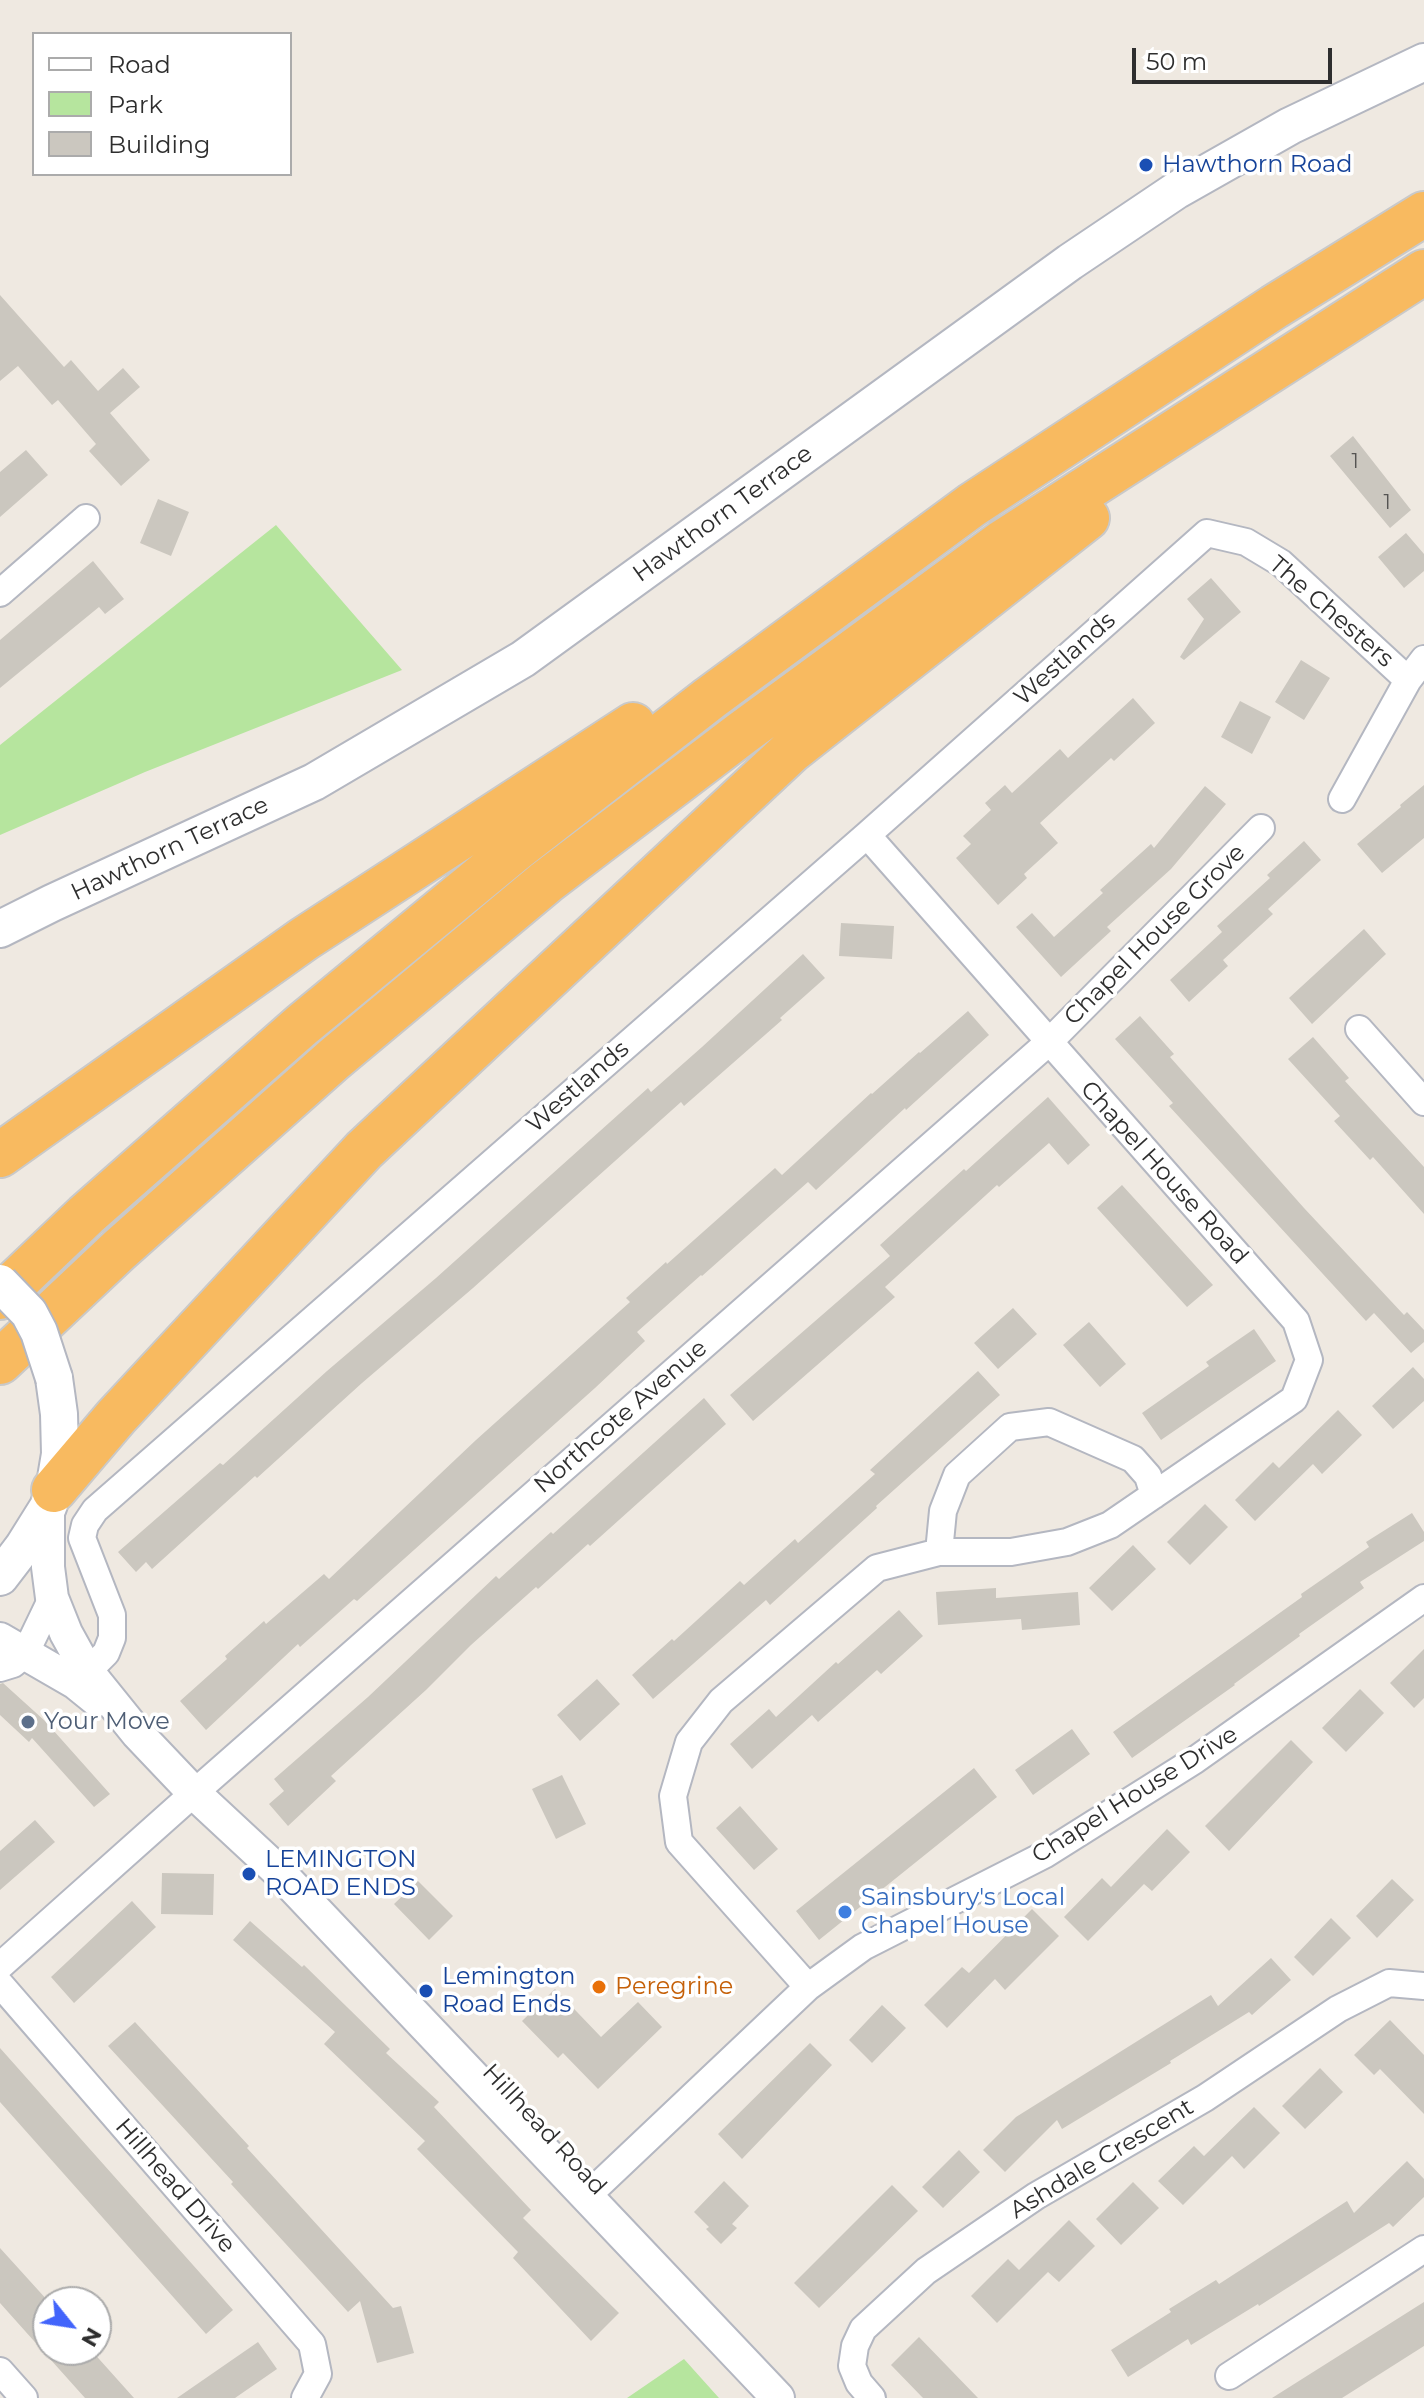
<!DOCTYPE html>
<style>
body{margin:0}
#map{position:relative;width:1424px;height:2398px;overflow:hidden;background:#efe9e1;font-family:Montserrat,sans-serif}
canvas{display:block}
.legend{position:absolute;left:32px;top:32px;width:260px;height:144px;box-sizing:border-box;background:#fff;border:2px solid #ababab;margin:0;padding:10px 14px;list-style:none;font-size:24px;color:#2e2e2e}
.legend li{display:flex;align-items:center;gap:16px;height:40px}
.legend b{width:40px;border:2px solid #ababab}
.north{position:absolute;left:32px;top:2286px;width:80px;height:80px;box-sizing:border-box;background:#fff;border:2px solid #ababab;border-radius:50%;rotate:120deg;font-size:22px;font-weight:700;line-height:32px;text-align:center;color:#2e2e2e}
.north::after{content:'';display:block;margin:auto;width:28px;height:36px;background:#4264fb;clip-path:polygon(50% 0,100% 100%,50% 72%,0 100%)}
.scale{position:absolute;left:1132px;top:48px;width:200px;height:36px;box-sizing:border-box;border:4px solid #2e2e2e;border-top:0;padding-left:10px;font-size:24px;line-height:28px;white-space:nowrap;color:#2e2e2e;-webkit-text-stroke:6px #fff;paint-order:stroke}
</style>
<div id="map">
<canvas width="1424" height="2398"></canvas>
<ul class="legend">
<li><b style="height:10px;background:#fff"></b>Road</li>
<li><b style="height:22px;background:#b6e59e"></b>Park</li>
<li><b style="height:22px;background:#cbc7bf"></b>Building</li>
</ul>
<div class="north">N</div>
<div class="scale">50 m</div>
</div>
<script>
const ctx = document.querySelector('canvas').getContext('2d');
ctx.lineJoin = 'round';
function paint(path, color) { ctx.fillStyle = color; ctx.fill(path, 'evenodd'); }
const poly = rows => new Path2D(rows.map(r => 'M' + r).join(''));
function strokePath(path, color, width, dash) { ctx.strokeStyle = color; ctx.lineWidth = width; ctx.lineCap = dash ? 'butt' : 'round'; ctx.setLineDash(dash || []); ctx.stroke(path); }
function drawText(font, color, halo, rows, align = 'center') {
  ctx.font = font + ' Montserrat,sans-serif'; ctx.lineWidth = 7; ctx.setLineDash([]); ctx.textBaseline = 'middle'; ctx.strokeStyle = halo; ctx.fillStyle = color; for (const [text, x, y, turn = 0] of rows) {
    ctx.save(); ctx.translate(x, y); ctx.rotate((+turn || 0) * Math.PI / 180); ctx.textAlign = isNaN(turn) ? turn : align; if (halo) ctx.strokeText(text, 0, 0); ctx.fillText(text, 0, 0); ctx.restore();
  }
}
paint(poly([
 [276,525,402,670,145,772,0,835,0,745],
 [684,2359,719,2398,627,2398]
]), '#b6e59e');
paint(poly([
 [0,295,64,367,71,360,98,391,123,368,140,387,110,413,150,460,121,486,89,451,96,444,58,400,52,405,18,366,0,381],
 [1353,436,1411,510,1390,528,1330,456],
 [26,450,48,475,0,517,0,472],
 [158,499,189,512,171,556,140,543],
 [1406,533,1424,554,1424,571,1404,588,1378,557],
 [93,561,124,599,105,614,99,607,0,688,0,640],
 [1211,578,1241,612,1184,660,1180,657,1204,619,1187,599],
 [1301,660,1330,678,1304,720,1275,702],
 [1133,698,1155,723,1114,761,1111,758,1040,823,1058,843,1024,874,1027,878,998,905,956,858,971,844,963,836,991,810,985,803,1005,785,1012,793,1060,749,1068,758],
 [1240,701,1271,717,1252,754,1221,737],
 [1424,785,1424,838,1382,873,1357,844,1401,807,1400,805],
 [1205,786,1226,804,1171,869,1107,927,1111,931,1061,977,1016,927,1032,913,1054,937,1103,893,1100,890,1151,844,1154,848],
 [1304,841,1321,860,1268,909,1273,914,1223,960,1228,966,1189,1002,1170,980,1222,932,1217,926,1270,878,1267,875],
 [841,923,894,926,892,959,839,956],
 [1364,929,1386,954,1312,1024,1289,998],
 [803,954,825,978,780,1018,782,1020,684,1106,681,1102,473,1288,362,1383,257,1478,255,1476,152,1569,146,1562,136,1572,118,1552,220,1463,223,1465,327,1371,436,1278,648,1088,651,1092,702,1047],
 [968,1011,989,1035,906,1110,905,1108,816,1190,808,1182,702,1276,701,1275,637,1332,645,1341,595,1388,357,1601,354,1599,300,1647,298,1644,206,1730,180,1701,227,1659,225,1656,264,1621,266,1624,324,1574,329,1579,476,1440,630,1302,626,1298,666,1262,667,1264,775,1168,782,1175,871,1093,872,1094,919,1052,920,1053],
 [1140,1016,1174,1054,1170,1057,1304,1208,1404,1315,1407,1312,1424,1330,1424,1342,1411,1353,1374,1313,1366,1321,1169,1106,1173,1103,1115,1039],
 [1313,1037,1349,1078,1345,1081,1424,1167,1424,1214,1373,1157,1370,1160,1334,1121,1340,1116,1288,1059],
 [1048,1097,1090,1145,1068,1165,1049,1143,999,1187,997,1185,885,1287,895,1297,753,1421,730,1395,890,1256,880,1245,964,1169,966,1171],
 [1122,1185,1213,1285,1187,1307,1097,1208],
 [1013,1308,1037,1334,998,1369,974,1343],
 [1089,1322,1126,1364,1100,1387,1063,1345],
 [1254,1329,1276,1361,1161,1440,1142,1413,1209,1366,1206,1362],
 [1413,1367,1424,1379,1424,1401,1393,1429,1372,1406],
 [978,1371,1000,1395,876,1506,877,1508,770,1605,766,1600,653,1699,632,1675,672,1639,674,1641,740,1581,744,1585,795,1539,798,1543,875,1474,870,1470],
 [704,1398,726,1424,590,1546,588,1544,538,1589,536,1587,471,1645,426,1690,331,1776,336,1781,288,1826,269,1804,284,1791,274,1779,368,1697,496,1576,499,1579,551,1532,553,1534],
 [1338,1410,1362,1435,1322,1474,1313,1464,1255,1521,1235,1500,1273,1462,1279,1468],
 [1205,1504,1228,1527,1190,1565,1167,1542],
 [1412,1513,1424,1532,1424,1541,1360,1582,1364,1588,1299,1634,1300,1636,1234,1684,1235,1685,1132,1758,1113,1732,1302,1597,1301,1594,1369,1547,1366,1542],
 [1133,1545,1156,1569,1112,1611,1089,1588],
 [996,1588,996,1598,1078,1592,1080,1625,1022,1630,1021,1619,938,1625,936,1592],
 [899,1610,923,1636,881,1674,877,1670,818,1722,812,1715,752,1769,730,1744,769,1709,776,1717,836,1662,838,1664],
 [1424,1649,1424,1698,1414,1708,1390,1683],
 [597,1679,620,1704,580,1741,557,1715],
 [3,1683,45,1721,110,1794,94,1807,32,1738,29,1742,0,1715,0,1684],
 [1360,1689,1384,1713,1346,1752,1322,1728],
 [1072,1729,1090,1754,1033,1795,1015,1770],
 [1291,1740,1313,1762,1229,1851,1205,1826],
 [974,1768,997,1797,819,1940,796,1911],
 [562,1775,586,1824,556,1839,532,1789],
 [740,1806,778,1849,754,1870,716,1828],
 [35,1820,55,1842,0,1890,0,1851],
 [1167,1829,1190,1852,1152,1891,1144,1884,1088,1941,1064,1917,1102,1878,1111,1887],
 [162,1873,214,1874,213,1915,161,1914],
 [1392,1879,1414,1900,1377,1938,1356,1916],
 [418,1881,453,1916,429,1940,394,1904],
 [132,1901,156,1927,74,2003,51,1977],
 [1032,1909,1059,1936,1005,1990,995,1979,947,2028,924,2005,962,1967,969,1973],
 [1331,1918,1351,1938,1313,1976,1294,1957],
 [250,1921,302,1967,304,1965,390,2049,386,2053,439,2102,434,2107,531,2210,523,2218,619,2313,591,2341,513,2258,518,2252,417,2149,425,2141,324,2044,335,2032,233,1940],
 [1271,1958,1291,1980,1252,2015,1249,2012,1170,2061,1171,2063,1062,2129,1057,2120,1005,2172,983,2150,1016,2117,1211,1995,1218,2006],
 [555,1989,601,2037,638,2002,662,2027,598,2089,563,2053,558,2058,522,2021],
 [882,2005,906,2028,872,2063,849,2040],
 [1390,2020,1424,2055,1424,2114,1380,2069,1374,2075,1354,2055],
 [135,2022,249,2146,247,2148,393,2308,401,2306,414,2353,377,2363,360,2301,348,2312,231,2184,233,2182,108,2046],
 [810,2043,832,2065,742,2159,718,2134],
 [0,2048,233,2310,206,2334,0,2102],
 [1320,2068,1343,2092,1305,2129,1282,2106],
 [1254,2107,1280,2133,1244,2169,1232,2156,1183,2205,1158,2181,1194,2146,1204,2156],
 [959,2150,980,2172,943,2208,922,2187],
 [1407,2161,1424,2179,1424,2197,1393,2227,1389,2223,1259,2306,1258,2304,1191,2345,1188,2339,1128,2377,1111,2350,1171,2312,1169,2309,1216,2280,1219,2284,1347,2201,1354,2213],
 [724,2181,749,2206,732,2224,737,2228,721,2244,706,2229,709,2227,694,2212],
 [1133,2182,1159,2208,1121,2245,1096,2219],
 [892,2185,918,2211,819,2308,794,2283],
 [1069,2220,1095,2246,1059,2282,1048,2272,997,2323,971,2296,1008,2259,1019,2270],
 [0,2248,48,2301,48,2350,91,2350,134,2398,85,2398,42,2350,0,2303],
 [1424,2302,1424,2346,1342,2398,1272,2398],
 [919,2337,978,2398,923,2398,891,2365],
 [258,2342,277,2369,235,2398,177,2398]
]), '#cbc7bf');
const minor = poly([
 [0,593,86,518],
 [1342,799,1408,680,1424,659],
 [1359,1029,1424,1102],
 [939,1552,943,1511,957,1475,1010,1427,1049,1422,1133,1459,1148,1476,1154,1495],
 [0,1668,13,1664,25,1654,52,1598],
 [76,1683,106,1653,112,1638,112,1615,82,1538,85,1525,95,1510,867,835,1207,533,1246,542,1281,563,1408,680],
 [0,1966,194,1793,1049,1042,1261,828],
 [0,1984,312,2344,318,2374,305,2398],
 [808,1987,679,1842,673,1796,689,1742,721,1701,877,1568,939,1552,1011,1552,1067,1542,1110,1525,1294,1399,1309,1360,1296,1321,867,835],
 [586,2197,808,1987,863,1947,1044,1855,1195,1760,1424,1598],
 [0,2371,24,2398],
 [1229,2376,1424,2249],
 [872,2398,859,2383,852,2366,855,2346,863,2329,926,2271,1036,2196,1205,2098,1338,2009,1389,1983,1424,1986]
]);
const tertiary = poly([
 [48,1507,48,1567,52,1598,66,1633,87,1671,137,1733,194,1793,279,1872,778,2398],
 [0,1639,76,1683,97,1700]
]);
const secondary = poly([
 [0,929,52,903,314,782,523,659,1070,262,1177,190,1290,126,1424,62],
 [0,1577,23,1547,48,1507,54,1490,60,1454,59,1414,54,1378]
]);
const trunk = poly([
 [0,1155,304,939,633,725],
 [0,1297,86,1215,302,1025,518,847,710,698,972,505,1274,307,1424,214],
 [0,1362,119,1250,334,1059,546,882,742,733,1003,542,1424,272],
 [54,1490,116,1417,364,1150,791,751,1087,518]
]);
strokePath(minor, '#b4b7c1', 30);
strokePath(tertiary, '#b4b7c1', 36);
strokePath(secondary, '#b4b7c1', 40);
strokePath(trunk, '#c9c9c9', 48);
strokePath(minor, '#fff', 26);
strokePath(tertiary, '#fff', 32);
strokePath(secondary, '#fff', 36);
strokePath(trunk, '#f8ba60', 44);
const secondaryBridge = poly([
 [0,1283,29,1313,39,1332,54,1378]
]);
strokePath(secondaryBridge, '#b4b7c1', 40, []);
strokePath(secondaryBridge, '#fff', 36);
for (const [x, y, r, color] of [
 [1146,165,8,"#1a4fb4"],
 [28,1722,8,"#5c6f8a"],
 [249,1874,8,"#1a4fb4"],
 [845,1912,8,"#3f7fe0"],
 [599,1987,8,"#e8710a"],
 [426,1991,8,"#1a4fb4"]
]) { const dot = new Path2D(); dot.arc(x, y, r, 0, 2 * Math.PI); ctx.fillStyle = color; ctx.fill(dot); strokePath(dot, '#fff', 3); }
drawText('20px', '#555452', null, [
 ["1",1355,462],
 ["1",1387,503]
]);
drawText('24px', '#164399', '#fff', [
 ["Hawthorn Road",1162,165],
 ["LEMINGTON",265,1860],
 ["ROAD ENDS",265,1888],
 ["Lemington",442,1977],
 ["Road Ends",442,2005]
], 'left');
drawText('24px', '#2e2e2e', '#fff', [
 ["Hawthorn Terrace",723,514,-36],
 ["The Chesters",1331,612,41],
 ["Westlands",1065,659,-42],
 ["Hawthorn Terrace",170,849,-25],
 ["Chapel House Grove",1155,935,-45],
 ["Westlands",578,1087,-41],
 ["Chapel House Road",1164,1173,48],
 ["Northcote Avenue",621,1417,-41],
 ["Chapel House Drive",1135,1795,-32],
 ["Hillhead Road",544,2130,47],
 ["Ashdale Crescent",1102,2159,-31],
 ["Hillhead Drive",175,2186,49]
]);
drawText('24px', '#4e5e75', '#fff', [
 ["Your Move",44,1722]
], 'left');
drawText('24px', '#366cbe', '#fff', [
 ["Sainsbury's Local",861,1898],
 ["Chapel House",861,1926]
], 'left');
drawText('24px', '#c56008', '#fff', [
 ["Peregrine",615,1987]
], 'left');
</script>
